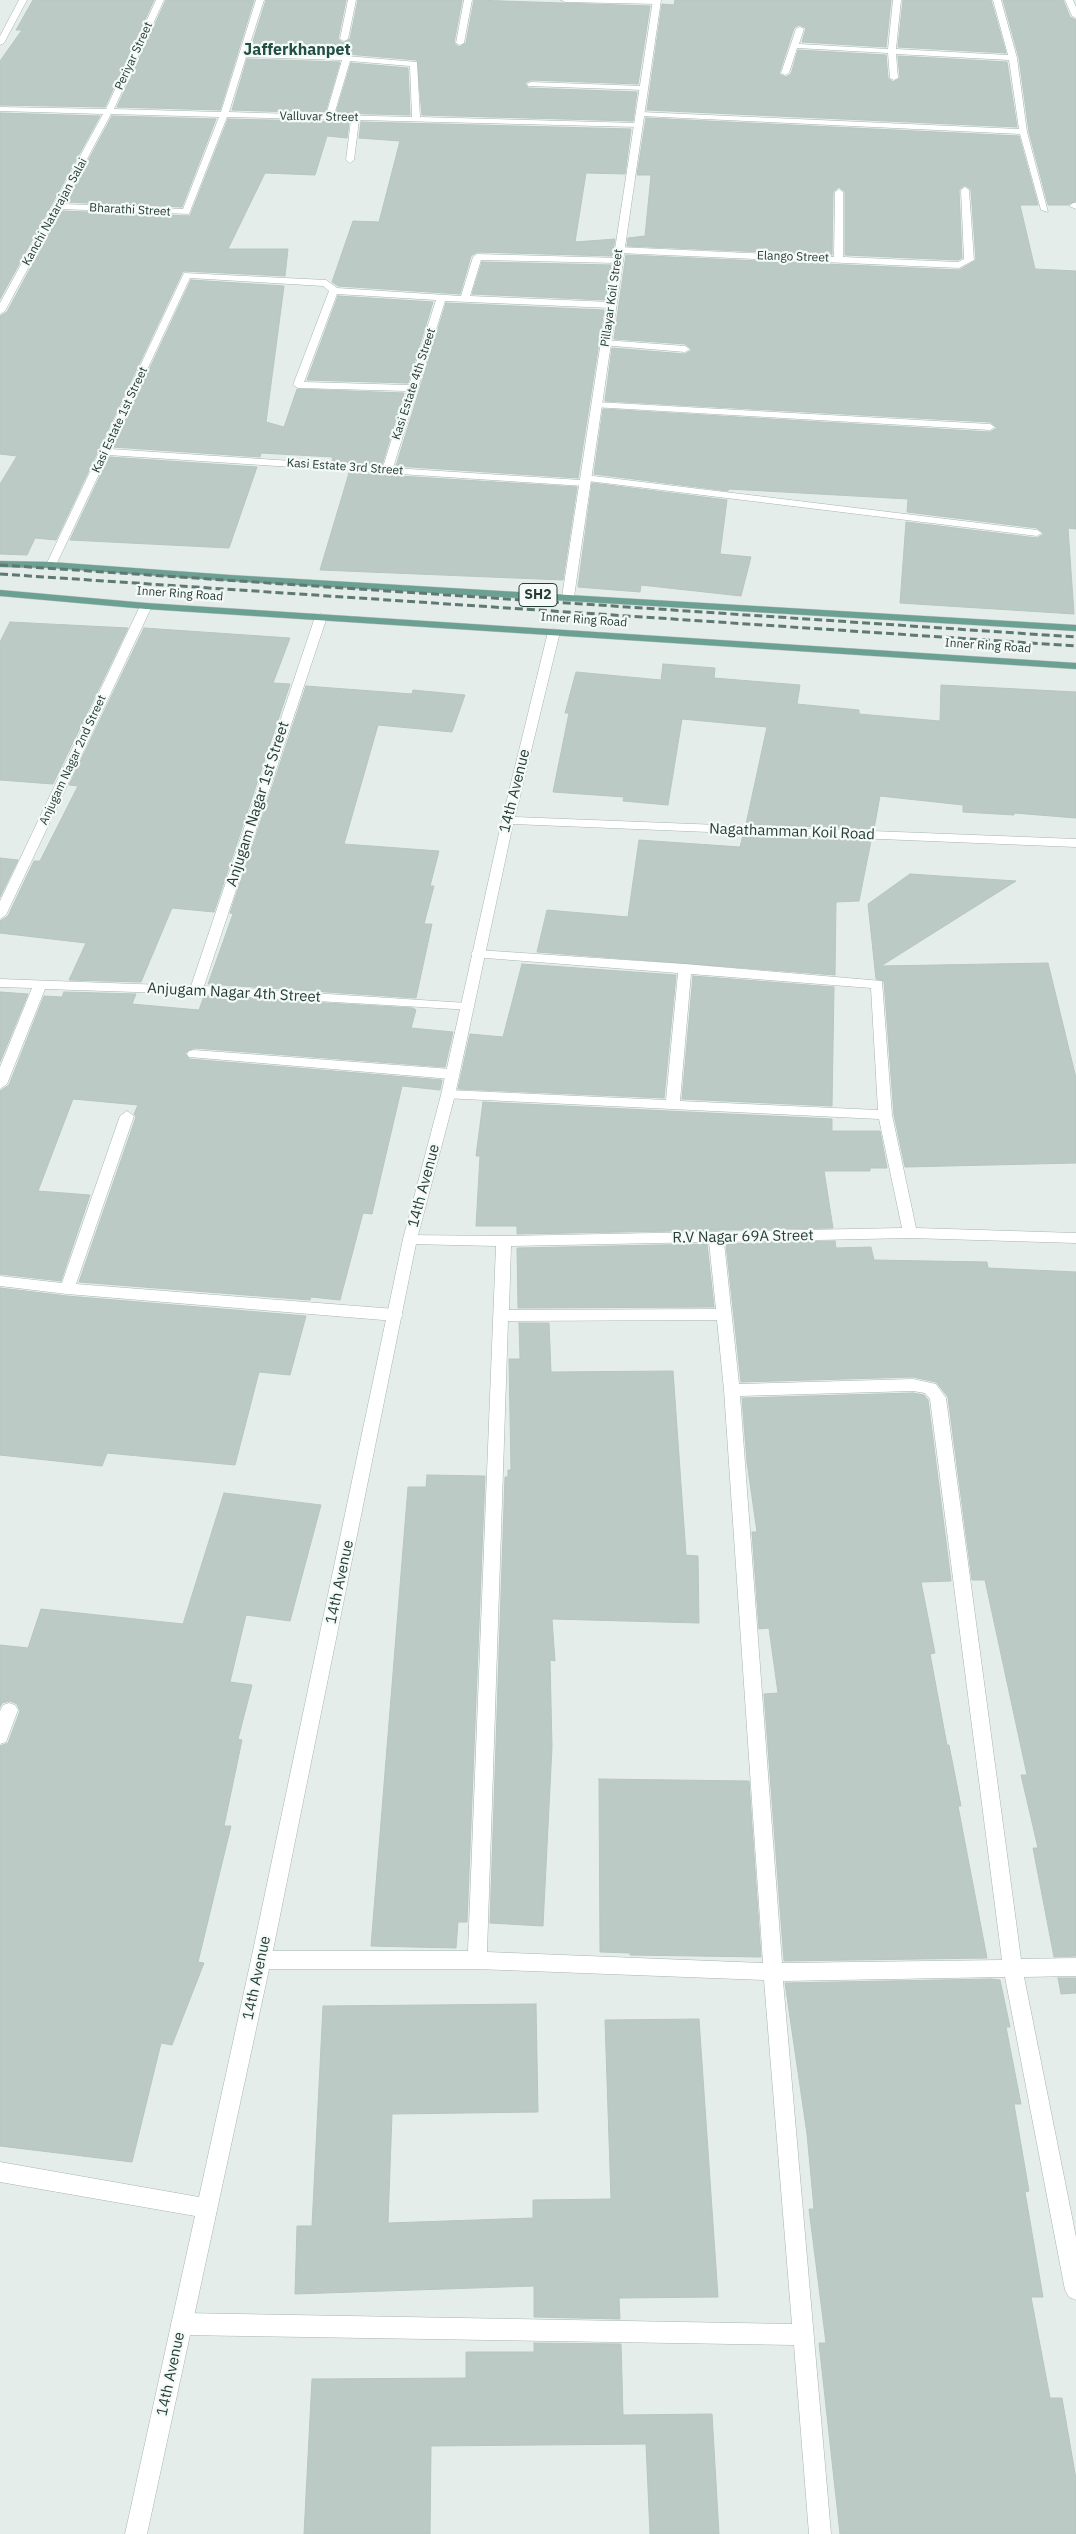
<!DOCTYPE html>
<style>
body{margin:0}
canvas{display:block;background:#e4ede9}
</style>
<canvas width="1076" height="2534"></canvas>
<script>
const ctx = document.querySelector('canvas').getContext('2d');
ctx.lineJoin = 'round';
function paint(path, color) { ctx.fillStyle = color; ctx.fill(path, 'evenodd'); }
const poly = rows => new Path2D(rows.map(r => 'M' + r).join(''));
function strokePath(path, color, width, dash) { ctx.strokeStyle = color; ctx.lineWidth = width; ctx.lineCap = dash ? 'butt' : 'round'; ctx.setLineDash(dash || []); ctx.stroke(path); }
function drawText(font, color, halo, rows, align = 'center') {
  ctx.font = font + ' "IBM Plex Sans",sans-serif'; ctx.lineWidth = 4.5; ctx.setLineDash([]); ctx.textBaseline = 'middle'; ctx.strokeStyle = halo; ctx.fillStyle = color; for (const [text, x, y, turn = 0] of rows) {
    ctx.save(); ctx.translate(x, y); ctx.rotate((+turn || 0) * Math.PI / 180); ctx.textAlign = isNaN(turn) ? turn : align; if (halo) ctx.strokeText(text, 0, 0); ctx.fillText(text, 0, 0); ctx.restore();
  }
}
const building = poly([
 [33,0,154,0,105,107,0,105,0,61,22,30,16,30,33,0],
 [166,0,254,0,220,110,117,107,166,0],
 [266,0,346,0,338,39,343,43,350,39,358,0,462,0,454,43,459,47,466,43,474,0,650,6,638,84,531,80,525,83,528,88,637,92,633,121,422,115,417,60,347,54,250,51,266,0],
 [675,0,891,0,886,47,802,42,806,28,799,25,794,28,779,74,786,77,791,74,798,50,886,55,888,78,893,82,900,78,898,56,1007,62,1017,127,647,110,662,4,674,5,675,0],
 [903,0,991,0,1006,53,898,47,903,0],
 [1003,0,1063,0,1070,17,1076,20,1076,201,1068,205,1048,205,1029,132,1019,58,1003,0],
 [247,59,340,62,325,113,232,110,247,59],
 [351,63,408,68,410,115,336,113,351,63],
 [0,113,100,116,0,299,0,113],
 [112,116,216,119,182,207,66,202,112,116],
 [646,118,1019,136,1038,205,1020,205,1035,269,1076,271,1076,529,1068,528,1074,614,900,603,906,522,1037,538,1044,534,1037,528,907,512,908,499,729,489,728,491,594,474,603,409,990,432,997,428,990,422,605,401,612,348,685,354,692,350,685,344,614,339,626,255,959,270,976,260,971,190,965,185,959,190,962,258,958,260,845,255,845,192,839,187,833,192,832,255,627,246,628,238,645,236,651,175,637,175,646,118],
 [228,119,349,122,347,138,327,136,315,175,265,173,228,249,288,249,285,276,183,271,56,540,35,538,27,555,0,554,0,484,17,456,0,454,0,316,7,312,61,211,190,216,228,119],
 [361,122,631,129,625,174,586,173,575,242,615,239,612,256,477,252,471,256,460,294,338,286,332,282,353,221,379,222,400,141,359,138,361,122],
 [482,262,611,265,605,300,472,294,482,262],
 [191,280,284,286,266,422,284,427,297,389,404,393,382,465,332,461,333,457,261,453,260,457,113,447,191,280],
 [338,296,433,302,408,383,307,380,338,296],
 [446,303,604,310,578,478,396,466,446,303],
 [109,457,257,467,229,548,70,540,109,457],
 [349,473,577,487,563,580,320,570,349,473],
 [592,483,727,500,720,554,751,557,741,596,641,585,640,592,578,587,592,483],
 [10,622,128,628,53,784,0,780,0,642,10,622],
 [144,628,290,638,273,683,290,684,214,912,172,908,141,982,69,980,86,943,0,933,0,921,8,916,34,861,40,861,78,786,69,785,144,628],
 [663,664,715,668,714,678,800,685,797,704,859,710,859,714,940,721,941,685,1076,692,1076,818,1014,813,1014,815,963,812,963,805,880,796,874,829,746,824,767,727,682,719,668,805,623,801,624,797,553,792,569,713,565,713,576,672,661,680,663,664],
 [306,686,412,694,413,690,465,695,452,732,378,725,344,844,439,851,430,886,434,886,424,924,432,924,416,998,208,984,233,914,230,913,306,686],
 [743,835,871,841,859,901,836,902,835,975,537,952,547,910,628,917,639,840,740,847,743,835],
 [0,858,18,860,0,897,0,858],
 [910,874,1016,881,881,966,1048,963,1076,1078,1076,1163,905,1167,894,1115,884,981,876,979,868,904,910,874],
 [522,964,676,975,664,1098,458,1089,470,1034,503,1037,522,964],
 [693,976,834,987,832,1106,682,1099,693,976],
 [0,992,28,994,0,1062,0,992],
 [64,992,136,994,132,1004,199,1010,204,996,413,1008,416,1010,411,1028,453,1032,445,1067,194,1048,185,1053,189,1059,442,1080,440,1090,402,1086,372,1214,363,1213,340,1300,311,1297,310,1300,79,1282,136,1117,134,1114,138,1105,73,1099,38,1191,90,1195,61,1281,0,1274,0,1091,9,1085,44,996,62,997,64,992],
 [483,1102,832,1119,832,1131,880,1131,887,1168,870,1168,870,1171,824,1171,833,1228,517,1234,517,1226,476,1226,480,1156,476,1156,483,1102],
 [835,1241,836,1248,871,1247,874,1260,987,1262,988,1268,1076,1272,1076,1956,1054,1957,1033,1848,1038,1848,1021,1775,1027,1775,985,1580,972,1580,948,1397,936,1382,913,1377,741,1382,726,1244,835,1241],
 [707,1244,714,1307,518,1308,517,1248,707,1244],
 [0,1288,67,1296,306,1316,290,1375,259,1372,235,1465,107,1453,102,1466,0,1455,0,1288],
 [519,1323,549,1323,551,1372,673,1371,686,1555,698,1556,699,1623,552,1619,555,1661,550,1660,552,1747,543,1926,490,1923,505,1477,508,1477,508,1470,511,1470,509,1359,520,1359,519,1323],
 [913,1393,924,1395,928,1400,951,1581,921,1582,935,1653,930,1654,947,1745,949,1745,961,1806,958,1806,987,1958,784,1961,764,1694,778,1693,769,1628,759,1629,752,1532,757,1532,747,1462,742,1398,913,1393],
 [427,1475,485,1476,467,1922,458,1922,456,1948,371,1946,408,1487,426,1487,427,1475],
 [224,1493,321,1505,290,1621,246,1615,230,1682,252,1685,238,1739,242,1740,224,1826,231,1826,198,1962,204,1963,172,2045,161,2043,132,2162,0,2146,0,1746,8,1743,20,1711,17,1704,10,1701,2,1703,0,1707,0,1645,28,1648,41,1609,183,1624,224,1493],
 [599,1779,749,1781,761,1957,630,1955,630,1953,600,1952,599,1779],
 [1058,1978,1076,1978,1076,1993,1061,1994,1058,1978],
 [991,1979,1000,1980,1010,2027,1006,2027,1021,2104,1014,2104,1029,2191,1025,2192,1043,2297,1031,2297,1050,2398,1062,2398,1076,2479,1076,2534,840,2534,819,2343,826,2343,809,2209,814,2209,807,2134,785,1983,991,1979],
 [536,2004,538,2112,392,2114,388,2223,533,2218,533,2200,611,2199,605,2020,699,2019,718,2297,619,2298,620,2319,534,2317,534,2286,295,2294,297,2226,312,2226,323,2006,536,2004],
 [534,2343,621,2344,623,2415,712,2414,719,2534,650,2534,646,2444,431,2446,430,2534,304,2534,312,2379,466,2378,466,2352,534,2352,534,2343]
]);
paint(building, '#bccac5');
strokePath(building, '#b7c6c0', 1);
const minor = poly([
 [19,0,27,0,4,43,0,45,0,36,19,0],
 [156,0,164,0,114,109,221,112,256,0,264,0,247,53,347,56,417,62,420,117,638,123,642,125,638,127,359,120,354,160,350,163,346,160,351,120,227,117,189,214,60,209,5,311,0,314,0,303,103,114,0,111,0,107,106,109,156,0],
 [246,57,342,60,326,115,229,112,246,57],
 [350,61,410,66,412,117,334,115,350,61],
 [111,114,219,117,183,209,63,204,111,114],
 [348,0,356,0,348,39,344,41,340,39,348,0],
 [464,0,472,0,464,43,460,45,456,43,464,0],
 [561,0,658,0,661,2,657,4,565,2,561,0],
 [893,0,901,0,896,49,1008,55,993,0,1001,0,1017,58,1027,132,1048,212,1041,210,1020,134,641,116,637,114,641,112,1019,129,1009,60,896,54,898,78,894,80,890,78,888,53,797,48,789,73,785,75,781,73,796,29,800,27,804,29,799,44,888,49,893,0],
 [1065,0,1073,0,1076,7,1076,18,1072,16,1065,0],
 [531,82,644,86,648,88,644,90,528,86,527,84,531,82],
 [965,187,969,190,974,260,959,268,619,253,615,250,619,247,834,257,835,192,839,189,843,192,843,257,958,262,964,259,961,190,965,187],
 [1073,203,1076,203,1076,209,1069,206,1073,203],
 [477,254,621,258,621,262,618,263,481,260,470,296,611,302,616,305,611,308,445,301,393,468,581,480,581,476,585,475,1037,530,1042,533,1037,536,588,481,588,485,584,486,108,455,56,565,55,567,47,567,46,565,184,273,326,280,337,288,461,296,473,257,477,254],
 [190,278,323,286,329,291,293,385,298,388,407,391,383,467,110,449,190,278],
 [337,294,436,300,409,385,304,382,337,294],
 [605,340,685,346,690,349,685,352,602,345,602,341,605,340],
 [596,402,990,424,995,427,990,430,593,407,593,403,596,402],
 [146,603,152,606,6,915,0,919,0,901,140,606,146,603],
 [321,614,327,617,204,986,467,1003,474,1007,472,1010,196,994,45,989,7,1084,0,1089,0,1067,32,988,0,987,0,979,191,986,315,617,321,614],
 [478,950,685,964,882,981,892,1115,916,1228,1076,1233,1076,1243,910,1238,724,1242,739,1384,913,1379,936,1384,946,1398,1021,1959,1076,1958,1076,1976,1024,1977,1076,2237,1076,2300,1069,2297,1065,2290,1005,1977,783,1981,831,2534,809,2534,794,2345,182,2335,174,2332,171,2324,174,2316,182,2313,792,2324,764,1980,477,1969,261,1969,254,1966,251,1960,254,1954,261,1951,468,1951,496,1246,410,1244,403,1239,405,1235,504,1236,902,1228,879,1119,443,1098,441,1095,443,1092,448,1090,666,1100,678,973,473,957,471,954,473,951,478,950],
 [691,974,871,988,878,1110,680,1101,691,974],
 [709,1242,716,1309,509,1310,511,1246,709,1242],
 [717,1320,724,1390,763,1963,487,1952,508,1321,717,1320],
 [913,1391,925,1393,930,1399,1002,1960,782,1963,740,1396,913,1391],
 [194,1050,451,1069,458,1074,451,1079,189,1057,187,1054,189,1051,194,1050],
 [127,1111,134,1116,76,1284,395,1309,400,1311,403,1315,400,1319,395,1321,67,1294,0,1286,0,1276,62,1283,120,1116,127,1111],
 [9,1703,15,1705,18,1710,6,1742,0,1744,0,1711,3,1705,9,1703]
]);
const tertiary = poly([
 [653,0,661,0,574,597,568,600,562,597,653,0],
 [554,629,560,632,515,817,1076,839,1076,847,513,824,455,1095,417,1239,271,1960,147,2534,125,2534,195,2216,0,2182,0,2162,199,2197,251,1960,403,1239,441,1095,502,820,548,632,554,629]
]);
const primary = poly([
 [0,561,51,562,230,575,1076,625,1076,631,230,581,51,568,0,567,0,561],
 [0,590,146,603,1076,663,1076,669,146,609,0,596,0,590]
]);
strokePath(minor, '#a7b5b0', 1);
strokePath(tertiary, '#a7b5b0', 1);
strokePath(primary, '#c2c9c7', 1);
paint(minor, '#fff');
paint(tertiary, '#fff');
paint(primary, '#6ba092');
strokePath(poly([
 [0,565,1076,637],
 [0,574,1076,646]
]), '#5f7972', 3, [8, 4]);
drawText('12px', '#243e37', '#f5f9f7', [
 ["Periyar Street",134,56,-65],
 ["Valluvar Street",319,117,1],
 ["Bharathi Street",130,210,3],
 ["Kanchi Natarajan Salai",55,212,-61],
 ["Elango Street",793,257,2],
 ["Pillayar Koil Street",612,298,-82],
 ["Kasi Estate 4th Street",414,384,-72],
 ["Kasi Estate 1st Street",120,420,-65],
 ["Kasi Estate 3rd Street",345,467,4],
 ["Inner Ring Road",180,594,4],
 ["Inner Ring Road",584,620,4],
 ["Inner Ring Road",988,646,4],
 ["Anjugam Nagar 2nd Street",73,760,-65]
]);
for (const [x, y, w] of [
 [538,595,38]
]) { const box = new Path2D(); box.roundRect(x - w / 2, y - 11.5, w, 23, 4); ctx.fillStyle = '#f5f9f7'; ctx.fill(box); strokePath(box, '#243e37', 1); }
drawText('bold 14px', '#243e37', null, [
 ["SH2",538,595]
]);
drawText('15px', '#243e37', '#f5f9f7', [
 ["14th Avenue",515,791,-76],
 ["Anjugam Nagar 1st Street",258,804,-72],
 ["Nagathamman Koil Road",792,832,2],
 ["Anjugam Nagar 4th Street",234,993,3],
 ["14th Avenue",424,1186,-75],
 ["R.V Nagar 69A Street",743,1237,-1],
 ["14th Avenue",340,1582,-78],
 ["14th Avenue",257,1978,-78],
 ["14th Avenue",171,2374,-78]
]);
drawText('bold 16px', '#214f44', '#f5f9f7', [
 ["Jafferkhanpet",297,50]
]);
</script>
